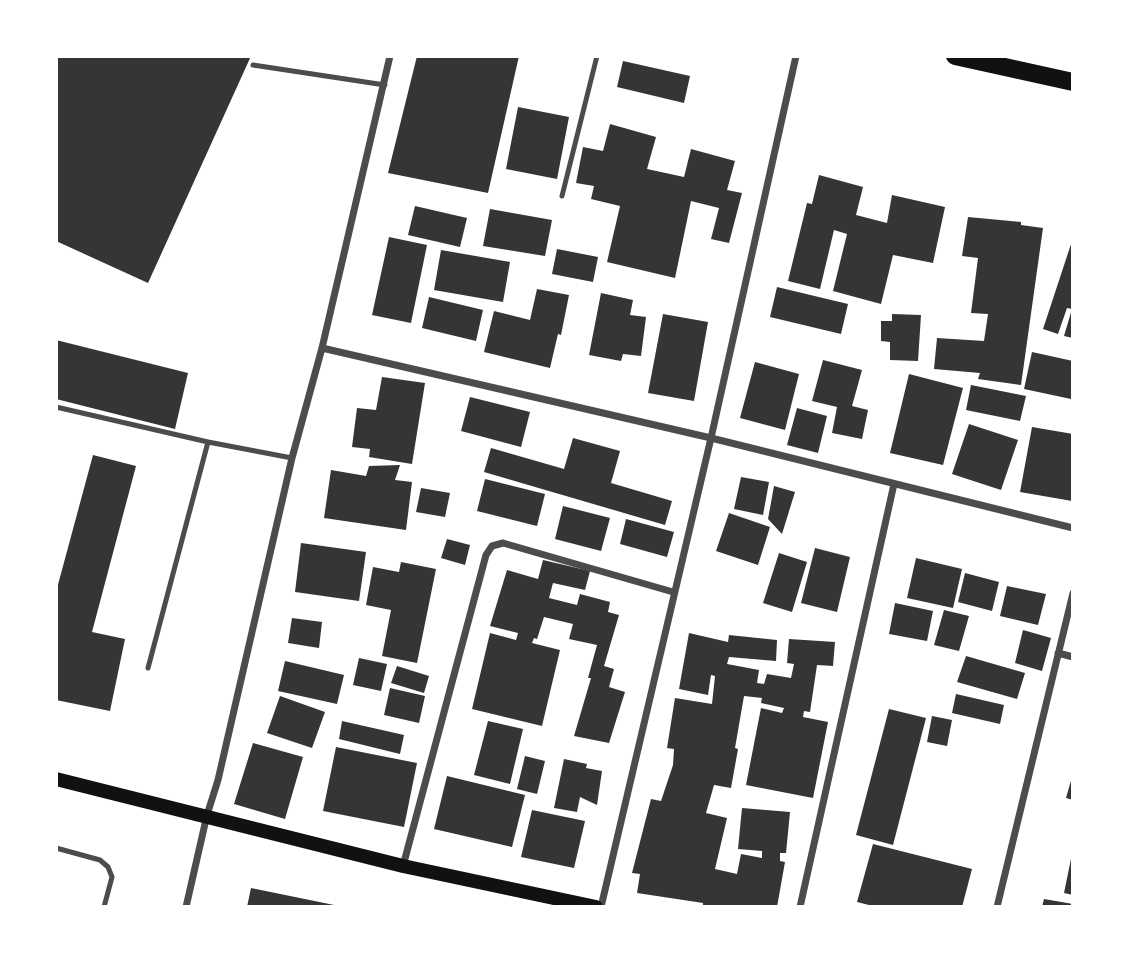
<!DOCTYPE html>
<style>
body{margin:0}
#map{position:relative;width:1129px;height:963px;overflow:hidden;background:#fff;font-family:"PT Sans",sans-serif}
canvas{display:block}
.frame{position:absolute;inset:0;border:58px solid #fff;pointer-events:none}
</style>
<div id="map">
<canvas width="1129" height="963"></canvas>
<div class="frame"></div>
</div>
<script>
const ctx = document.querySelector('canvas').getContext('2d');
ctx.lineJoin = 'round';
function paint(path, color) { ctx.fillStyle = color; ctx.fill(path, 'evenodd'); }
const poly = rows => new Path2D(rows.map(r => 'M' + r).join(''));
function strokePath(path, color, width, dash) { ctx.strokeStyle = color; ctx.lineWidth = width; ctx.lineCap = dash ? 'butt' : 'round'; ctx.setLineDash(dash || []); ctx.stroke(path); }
paint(poly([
 [56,56,251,56,148,283,56,241],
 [417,56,519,56,488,193,388,173],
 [623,61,690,76,684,103,617,87],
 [518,107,569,117,557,179,506,169],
 [610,124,656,137,647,169,684,177,691,149,735,161,727,190,742,193,729,243,711,239,719,208,691,201,675,278,607,262,620,206,591,199,594,186,576,183,583,147,603,151],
 [819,175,863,187,856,215,887,223,892,195,945,207,933,263,893,255,881,304,833,291,847,234,834,230,820,289,788,281,807,203,812,204],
 [415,206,467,218,460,247,408,235],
 [490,209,552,220,545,256,483,246],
 [968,217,1021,222,1021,225,1043,228,1021,385,978,379,980,373,934,369,937,338,984,341,988,314,971,313,978,258,962,256],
 [389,237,427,245,411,323,372,315],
 [1073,238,1073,338,1064,336,1072,309,1067,308,1058,334,1043,329],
 [557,249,598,257,593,282,552,274],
 [441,250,510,262,503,302,434,290],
 [777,287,848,304,841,334,770,317],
 [537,289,569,295,561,335,558,334,550,368,484,352,494,311,530,320],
 [601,293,633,300,630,315,646,317,641,356,623,354,621,361,589,355],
 [429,297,483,310,476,341,422,328],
 [663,314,708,322,694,401,648,393],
 [892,314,921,315,918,361,890,360,890,342,881,341,881,321,892,321],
 [56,340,188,373,175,429,56,399],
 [1032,352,1073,361,1071,399,1024,389],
 [823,360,862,370,852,406,868,410,862,439,832,433,837,407,812,401],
 [755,362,799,374,785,430,740,418],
 [909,374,963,388,943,465,890,453],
 [382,377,425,383,412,464,369,457,370,449,352,447,357,408,376,410],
 [971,385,1026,396,1020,421,966,410],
 [470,397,530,412,521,447,461,431],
 [797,408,827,416,818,453,787,445],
 [969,424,1018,440,1001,490,952,474],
 [1032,427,1073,434,1072,501,1020,492],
 [573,438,620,451,611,483,672,501,665,525,484,472,491,448,564,469],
 [93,455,136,466,92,632,125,639,110,711,56,700,56,592],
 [400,465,395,480,412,482,406,530,324,518,331,470,366,476,369,466],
 [741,477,769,482,763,515,734,509],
 [485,479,545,494,537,526,477,511],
 [774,486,795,492,782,534,768,519],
 [421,488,450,493,445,517,416,512],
 [563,506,610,518,601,551,555,539],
 [729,513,770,527,758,565,716,551],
 [626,519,674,532,667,557,620,544],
 [447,539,470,545,465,565,441,558],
 [301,543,366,552,359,601,295,592],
 [815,548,850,557,837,612,801,603],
 [779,553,807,562,792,612,763,603],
 [916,558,962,569,953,608,907,598],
 [543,560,590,571,585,590,553,583,549,598,577,605,580,594,610,602,608,612,619,615,604,666,614,669,609,687,625,692,609,743,574,736,591,678,588,678,597,645,569,639,573,624,544,617,537,639,534,638,532,643,560,650,542,726,472,709,490,633,516,640,518,633,490,626,507,570,538,579],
 [401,562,436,569,417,663,382,656,391,610,366,605,373,567,399,572],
 [965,573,999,582,992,611,958,602],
 [1007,586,1046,594,1038,625,1000,616],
 [895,603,933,611,927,641,889,634],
 [944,610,969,616,959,651,934,645],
 [292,618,322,622,319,648,288,643],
 [1023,630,1051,638,1042,671,1015,663],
 [689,633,728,642,729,635,777,640,776,661,729,657,727,664,759,670,757,683,764,684,767,674,791,678,794,664,787,663,789,639,835,642,833,666,817,665,810,712,804,711,803,717,828,722,813,798,746,785,761,708,782,713,784,708,761,703,762,698,744,696,735,748,738,749,731,788,714,785,706,813,727,818,715,869,737,874,741,854,762,858,762,851,738,849,742,808,790,812,786,853,780,853,780,861,785,862,777,907,703,907,703,903,637,893,640,874,632,873,651,799,661,801,673,765,674,749,667,748,675,698,712,704,715,676,711,675,708,695,679,689],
 [966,656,1025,673,1017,699,957,682],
 [359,658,387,664,381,691,353,685],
 [285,661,344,675,337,704,278,691],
 [397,666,429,676,424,693,391,683],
 [390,688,425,696,419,723,384,715],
 [956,694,1004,705,1000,724,952,713],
 [280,696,325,712,312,748,267,733],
 [889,709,926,718,893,845,856,835],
 [932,716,952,720,947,746,927,742],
 [342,721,404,735,400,754,339,739],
 [488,721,523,729,510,784,474,775],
 [253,743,303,757,285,819,234,804],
 [336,747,417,763,404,827,323,811],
 [525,756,545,761,537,794,517,789],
 [564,759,587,764,586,768,602,771,597,805,580,797,577,812,554,808],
 [447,776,525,795,512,847,434,829],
 [1072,777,1073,777,1073,800,1066,798],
 [532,810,585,821,574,868,521,857],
 [873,844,972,869,962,907,877,907,857,902],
 [1072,854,1073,854,1073,895,1064,893],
 [251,888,339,906,339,907,247,907],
 [1044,899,1073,904,1073,907,1042,907]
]), '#353535');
strokePath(poly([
 [253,65,385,85],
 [562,196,597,56],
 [56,407,208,442,292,458],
 [148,668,208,442],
 [56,848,100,860,108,867,112,877,104,907]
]), '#4c4c4c', 5);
strokePath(poly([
 [322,348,711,438,1073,528],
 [1058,653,1073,657],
 [403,866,486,555,492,546,503,543,673,592],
 [186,907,207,815,218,780,292,458,322,348,390,56],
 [601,907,711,438,796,56],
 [800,907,894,484],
 [997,907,1073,593]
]), '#4c4c4c', 7);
strokePath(poly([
 [56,779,403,866,596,907]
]), '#111', 14);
strokePath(poly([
 [955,56,1073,82]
]), '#111', 18);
</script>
